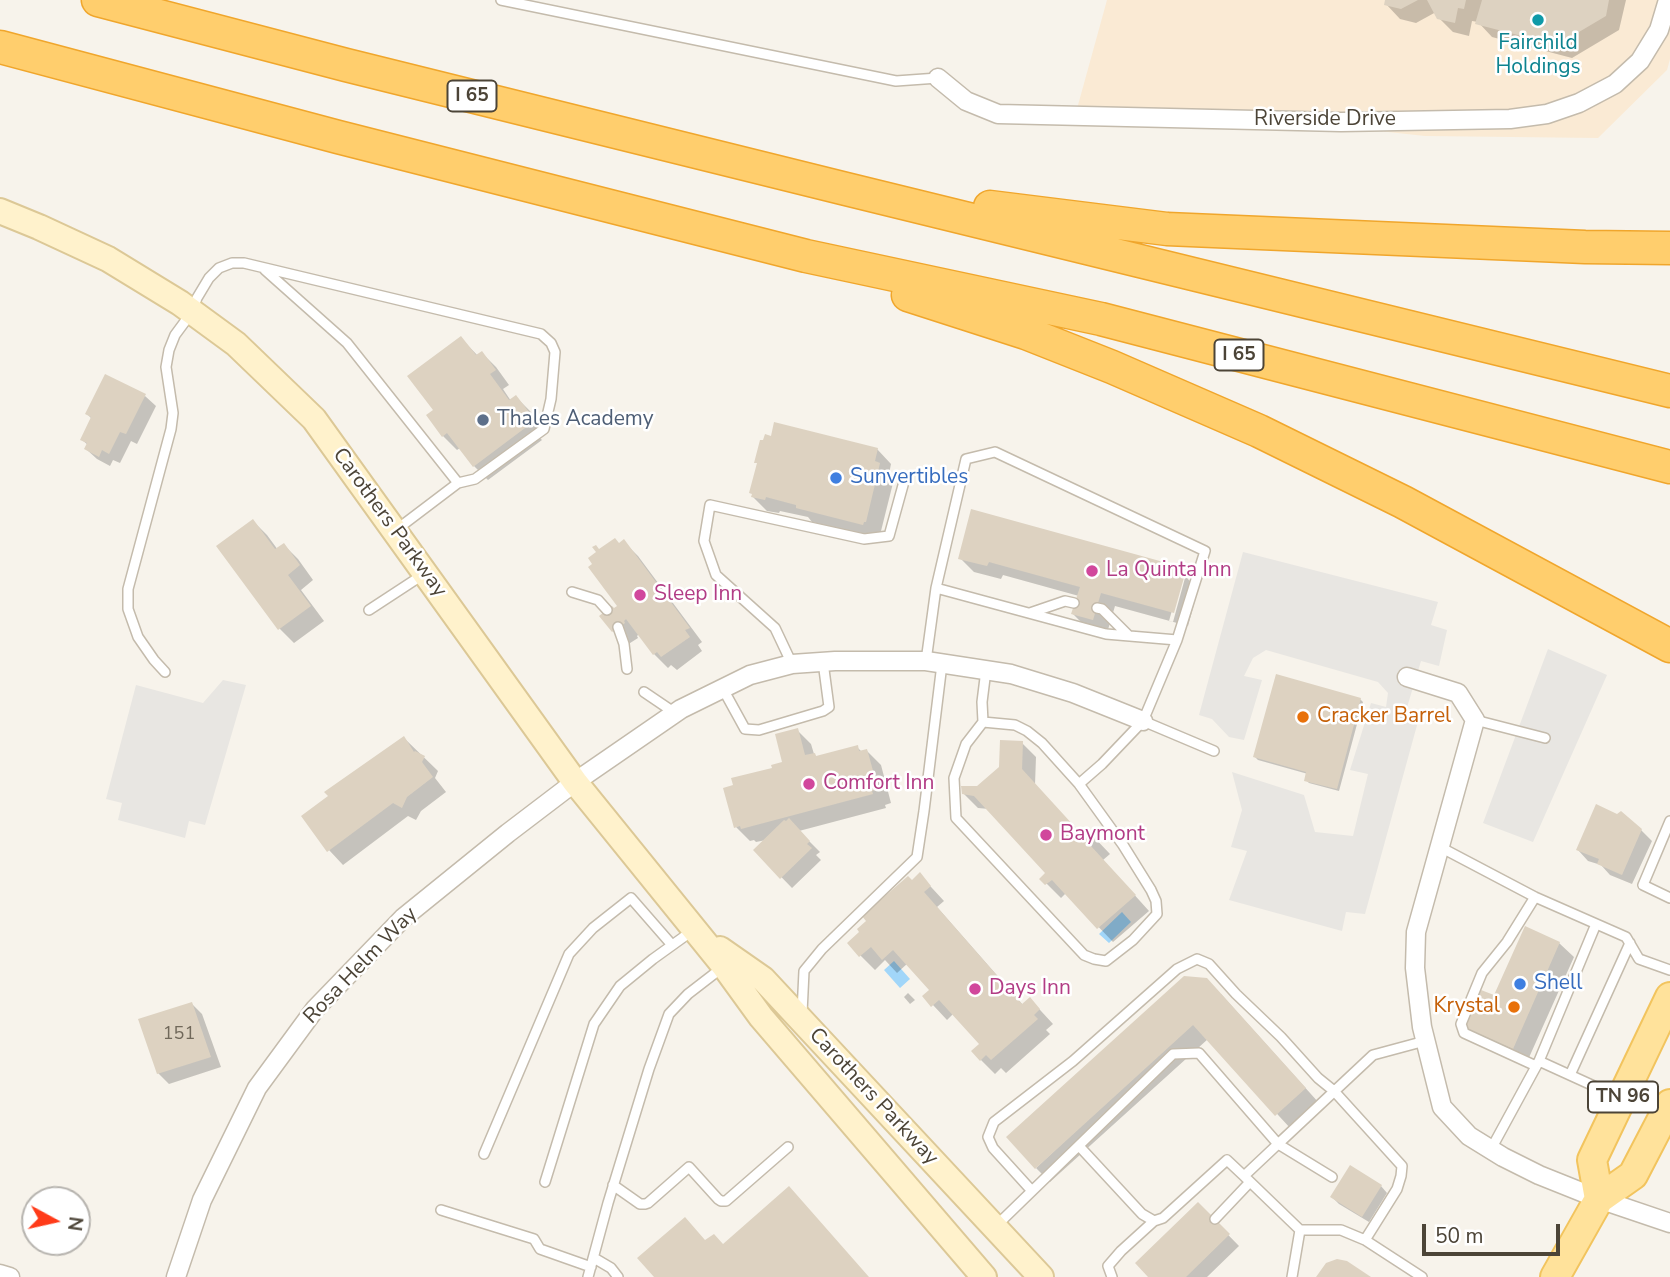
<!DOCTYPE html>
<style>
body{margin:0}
#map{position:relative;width:1670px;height:1277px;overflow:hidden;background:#f7f3eb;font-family:"Nunito Sans",sans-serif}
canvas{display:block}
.north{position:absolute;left:21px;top:1186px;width:70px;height:70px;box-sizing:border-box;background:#fff;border:2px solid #b7b4af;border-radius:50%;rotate:98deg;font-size:19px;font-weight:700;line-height:28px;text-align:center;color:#4c4437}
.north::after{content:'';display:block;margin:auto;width:24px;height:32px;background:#ff3b19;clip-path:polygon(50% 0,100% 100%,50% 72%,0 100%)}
.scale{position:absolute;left:1422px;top:1224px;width:138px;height:32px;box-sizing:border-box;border:4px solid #4c4437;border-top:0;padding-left:9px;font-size:21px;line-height:24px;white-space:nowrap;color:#4c4437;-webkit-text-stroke:5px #fff;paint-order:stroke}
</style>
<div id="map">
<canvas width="1670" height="1277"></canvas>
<div class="north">N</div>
<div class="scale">50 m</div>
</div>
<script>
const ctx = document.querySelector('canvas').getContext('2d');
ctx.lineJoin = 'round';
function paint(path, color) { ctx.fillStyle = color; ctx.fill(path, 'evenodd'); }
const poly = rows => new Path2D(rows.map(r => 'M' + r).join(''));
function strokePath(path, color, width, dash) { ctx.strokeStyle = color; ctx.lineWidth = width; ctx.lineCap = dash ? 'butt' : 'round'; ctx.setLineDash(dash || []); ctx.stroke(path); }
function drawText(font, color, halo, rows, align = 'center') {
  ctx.font = font + ' "Nunito Sans",sans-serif'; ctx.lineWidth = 5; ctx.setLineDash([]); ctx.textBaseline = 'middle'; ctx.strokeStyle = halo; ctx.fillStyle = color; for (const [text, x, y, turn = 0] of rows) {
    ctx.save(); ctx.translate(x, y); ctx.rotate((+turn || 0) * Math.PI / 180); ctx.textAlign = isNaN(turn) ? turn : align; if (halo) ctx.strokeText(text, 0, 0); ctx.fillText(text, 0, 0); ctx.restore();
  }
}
paint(poly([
 [1107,0,1670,0,1670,59,1667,70,1598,138,1425,136,1287,121,1075,116]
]), '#faead4');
paint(poly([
 [1243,552,1438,602,1431,625,1447,630,1439,666,1421,661,1405,714,1419,718,1365,914,1346,912,1342,931,1229,900,1247,851,1231,847,1242,810,1232,772,1304,795,1315,832,1353,836,1368,774,1350,770,1371,703,1386,707,1388,693,1378,682,1266,650,1253,658,1244,676,1262,680,1244,740,1229,737,1212,719,1199,715],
 [1548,649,1607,675,1533,842,1483,823],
 [223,680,246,685,205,825,189,821,185,838,118,820,122,803,106,799,136,685,203,703]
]), '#e8e6e2');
paint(poly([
 [1122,912,1131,922,1109,943,1099,934],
 [894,961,910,979,900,988,884,970]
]), '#a1d6f9');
paint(poly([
 [1387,0,1626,0,1619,30,1572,58,1492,37,1478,22,1472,21,1469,36,1453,32,1439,18,1436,12,1416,23,1400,19,1386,4],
 [461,338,478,356,482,353,496,367,509,385,503,389,511,401,516,397,530,411,544,431,538,436,542,440,488,480,474,466,460,448,457,450,443,436,428,416,435,411],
 [145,396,156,406,137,444,131,441,120,463,113,460,110,466,97,459,86,449,88,445,82,440,92,419,87,414],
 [877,449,891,464,889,474,894,479,880,535,877,538,812,522,808,517,780,511,779,513,767,511,753,497],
 [253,521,267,535,278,550,284,545,298,559,313,580,301,590,324,621,294,643,280,629,219,546],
 [624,542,638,556,702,642,698,645,702,651,677,670,671,665,668,668,654,654,639,634,637,636,638,638,627,645,613,631,614,610,619,607,594,564,599,551,620,545],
 [960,558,1177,567,1198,590,1188,626,1115,606,1107,633,1087,628,1073,614,1079,596,1003,575,1001,579,974,572],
 [1182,575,1185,578,1173,622,1169,621],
 [1360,699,1363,702,1339,791,1309,783,1306,780,1308,774,1258,760,1255,757],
 [797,730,811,744,814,754,817,757,857,747,862,752,867,751,881,765,891,803,885,805,886,808,799,831,820,852,816,855,821,860,792,888,755,850,766,840,756,842,754,840,750,841,736,827,774,769,784,763],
 [404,738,438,771,435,778,446,792,421,811,416,820,408,816,343,865,329,850],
 [1022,743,1036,757,1035,785,1085,840,1091,834,1110,854,1103,860,1149,911,1113,942,1066,893,1061,898,1042,879,1047,873,989,809,978,808,963,793,978,788,1000,768],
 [1641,830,1652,841,1632,884,1610,875,1601,865,1588,861,1578,850],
 [920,875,944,901,937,907,1023,1005,1030,999,1053,1024,1046,1030,1050,1034,1006,1073,1001,1068,995,1074,981,1060,981,1045,954,1013,947,1020,933,1005,932,990,908,963,897,973,885,960,875,970,860,955,912,882],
 [1559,943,1574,957,1527,1062,1481,1042,1467,1028,1495,998],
 [908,993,915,1000,910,1004,904,997],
 [1221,994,1319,1103,1291,1129,1208,1039,1050,1182,1036,1168],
 [192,1004,202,1014,221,1067,169,1084,158,1073],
 [1381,1186,1387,1193,1369,1222,1339,1204,1332,1197],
 [1198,1204,1239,1246,1207,1277,1151,1277]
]), '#0003');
paint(poly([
 [1385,0,1418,0,1401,9,1384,5],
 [1427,0,1466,0,1464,9,1458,8,1455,23,1437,19],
 [1482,0,1609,0,1606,16,1557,45,1475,24],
 [461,336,476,355,482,351,496,370,490,374,509,400,516,395,532,416,525,421,529,425,473,467,447,433,442,437,426,415,433,410,407,376],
 [105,374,146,394,126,434,120,432,109,454,102,450,99,457,84,449,87,443,80,440,91,417,85,414],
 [774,422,878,448,875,461,880,463,866,522,864,522,863,525,796,508,796,505,766,497,765,500,751,497,752,494,749,493,757,463,754,463,760,440,763,440,765,434,771,436],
 [971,509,1178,566,1177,572,1185,574,1174,613,1101,593,1093,620,1071,614,1080,587,989,562,987,566,958,559],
 [253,519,275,549,284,543,300,565,288,575,311,606,278,630,216,546],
 [615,538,619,543,624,539,690,628,685,630,690,637,661,657,657,652,653,655,626,619,624,621,625,623,612,632,599,616,612,606,614,608,617,606,588,567,592,564,588,558,596,552,592,547,596,545,599,549],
 [1276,674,1361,698,1337,789,1304,781,1306,772,1253,757],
 [798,728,805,755,815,753,816,756,858,745,859,751,867,749,878,789,872,791,873,794,741,829,740,826,734,828,723,788,733,785,731,778,772,768,771,765,782,762,775,734],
 [404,736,414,752,415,751,425,756,422,762,433,777,407,797,402,808,393,803,327,852,301,816,328,796,324,792],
 [1000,740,1023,741,1022,769,1085,838,1091,832,1097,838,1090,845,1136,895,1097,929,1052,880,1045,885,1039,879,1045,873,974,796,962,794,961,786,977,786,999,767],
 [1596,804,1617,814,1621,811,1642,829,1622,875,1597,864,1599,859,1576,850],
 [789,818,810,841,807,844,812,848,780,879,753,850,784,820,786,821],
 [920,872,931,886,924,892,1022,1004,1030,997,1040,1009,1034,1015,1038,1019,991,1060,986,1055,980,1061,971,1051,979,1044,939,1000,931,1007,922,996,929,990,893,950,882,960,871,947,859,957,847,943,859,932,857,929,866,921,862,916,908,876,912,880],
 [1525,926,1560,942,1513,1049,1465,1028,1481,990,1494,995],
 [1184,976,1207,978,1306,1088,1275,1116,1193,1025,1035,1169,1006,1137],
 [192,1002,211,1057,157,1074,138,1019],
 [1350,1165,1382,1185,1362,1217,1330,1197],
 [789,1186,869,1277,654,1277,637,1258,685,1217,705,1240,714,1234,723,1244],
 [1198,1202,1230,1234,1186,1277,1148,1277,1135,1263],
 [1337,1259,1347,1261,1371,1277,1316,1277,1326,1263]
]), '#ddd2c1');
const lane = poly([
 [501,0,896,81,938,78],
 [265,270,347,343,458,483],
 [936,588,1106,634,1177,640],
 [572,592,598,600,607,610],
 [1097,608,1102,609,1129,636],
 [369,610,424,574],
 [1030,613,1065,601,1074,603],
 [618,627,624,644,627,669],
 [926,661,936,588,966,459,995,452,1205,551,1177,640,1143,721,1102,764,1079,784,1042,743,1027,731,1015,725,983,722,982,702,986,670],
 [792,664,775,628,716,575,704,541,710,505,864,539,889,536,905,478],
 [165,672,154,660,138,637,128,609,128,589,171,429,173,413,166,367,169,350,175,335,192,312,197,298,209,278,219,268,232,263,244,263,541,334,551,343,555,352,551,399,544,429,475,479,458,483,396,530],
 [723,689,745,729,759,730,823,711,829,707,823,662],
 [644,692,675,713],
 [1475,720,1545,738],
 [1143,721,1214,751],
 [983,722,966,744,954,778,956,818,1084,955,1094,959,1106,961,1133,940,1157,914,1156,901,1151,890,1123,845,1079,784],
 [1670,821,1643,885,1670,898],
 [1440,847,1535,897,1626,937,1639,959,1670,970],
 [1535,897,1507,942,1482,973,1461,1024,1464,1033,1536,1066],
 [802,1013,804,971,822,949,917,857,924,811,942,664],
 [1539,1061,1596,924],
 [1570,1075,1630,943],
 [1079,1146,1142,1214,1154,1221,1163,1218,1227,1160,1244,1176],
 [1490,1151,1539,1061,1618,1097],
 [484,1154,569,954,593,928,631,898,672,945],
 [1332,1177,1278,1144,1244,1176,1300,1230,1341,1230,1365,1240],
 [545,1182,594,1024,620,986,653,959,692,931],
 [613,1185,640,1204,645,1204,648,1203,689,1167,718,1199,721,1201,726,1201,788,1147],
 [1032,1191,993,1148,988,1137,994,1122,1073,1061,1177,969,1197,959,1209,964,1236,994,1281,1037,1318,1078,1334,1091,1402,1166,1401,1176,1397,1189,1365,1240,1422,1277],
 [441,1210,534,1239,540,1249,591,1267],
 [1215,1219,1250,1182],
 [996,1226,1173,1054,1199,1053,1278,1144,1373,1055,1425,1041],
 [594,1258,611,1268,618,1277],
 [588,1277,608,1203,649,1069,669,1014,688,994,723,967],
 [1112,1277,1108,1266,1121,1251,1154,1221],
 [1292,1277,1300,1230]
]);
const street = poly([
 [938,78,966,101,998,114,1341,122,1510,119,1547,114,1579,103,1615,84,1640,61,1659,30,1668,0],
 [1407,677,1458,693,1475,720,1416,932,1415,968,1422,1027,1442,1107,1469,1136,1503,1157,1539,1175,1599,1199,1670,1223],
 [0,1274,10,1277],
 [176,1277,202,1200,257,1088,315,1009,403,918,508,833,575,782,681,709,750,675,792,664,835,661,926,661,1011,674,1073,693,1143,721]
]);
const secondary = poly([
 [0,211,39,227,108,259,180,303,236,344,314,419,575,782,724,966,761,1017,984,1277],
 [720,949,763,979,1041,1277]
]);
const primary = poly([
 [1599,1199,1592,1160,1670,997],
 [1555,1277,1599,1199,1633,1175,1670,1104]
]);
const highway = poly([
 [98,0,346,65,846,189,1670,391],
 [0,47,338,137,806,256,1101,319,1670,467],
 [990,207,1167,229,1585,247,1670,248],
 [908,295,1026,333,1112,367,1259,431,1403,502,1670,646]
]);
strokePath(lane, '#c4bbac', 12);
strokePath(street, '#c4bbac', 21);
strokePath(secondary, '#dcc896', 28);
strokePath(primary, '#f2c45e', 32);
strokePath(highway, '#f0a62c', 35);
strokePath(lane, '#fff', 9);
strokePath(street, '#fff', 18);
strokePath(secondary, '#fff2cc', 24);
strokePath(primary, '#ffe29b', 28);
strokePath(highway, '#ffce6d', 32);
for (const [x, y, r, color] of [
 [1538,20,7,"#0f9aa8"],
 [483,420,7,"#5c6f8a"],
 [836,478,7,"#3f7fe0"],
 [1092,571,7,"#d1479c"],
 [640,595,7,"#d1479c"],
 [1303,717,7,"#e8710a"],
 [809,784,7,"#d1479c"],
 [1046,835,7,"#d1479c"],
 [1520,984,7,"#3f7fe0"],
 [975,989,7,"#d1479c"],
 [1514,1007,7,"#e8710a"]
]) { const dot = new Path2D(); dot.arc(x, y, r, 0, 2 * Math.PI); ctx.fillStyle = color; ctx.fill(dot); strokePath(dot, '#fff', 2.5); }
drawText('18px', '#70685a', null, [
 ["151",179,1035]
]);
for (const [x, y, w] of [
 [472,96,49],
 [1239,355,49],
 [1623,1097,70]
]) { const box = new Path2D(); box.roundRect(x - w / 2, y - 15.5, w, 31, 5); ctx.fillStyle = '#fff'; ctx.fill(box); strokePath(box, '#4c4437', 2); }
drawText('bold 19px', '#4c4437', null, [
 ["I 65",472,96],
 ["I 65",1239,355],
 ["TN 96",1623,1097]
]);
drawText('21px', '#0d838f', '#fff', [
 ["Fairchild",1538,44],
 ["Holdings",1538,68]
]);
drawText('21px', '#4c4437', '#fff', [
 ["Riverside Drive",1325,120],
 ["Carothers Parkway",389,523,54],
 ["Rosa Helm Way",361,966,-46],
 ["Carothers Parkway",873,1097,47]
]);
drawText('21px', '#4e5e75', '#fff', [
 ["Thales Academy",497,420]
], 'left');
drawText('21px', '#366cbe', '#fff', [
 ["Sunvertibles",850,478],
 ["Shell",1534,984]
], 'left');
drawText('21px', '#b23c85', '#fff', [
 ["La Quinta Inn",1106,571],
 ["Sleep Inn",654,595],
 ["Comfort Inn",823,784],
 ["Baymont",1060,835],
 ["Days Inn",989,989]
], 'left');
drawText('21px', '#c56008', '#fff', [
 ["Cracker Barrel",1317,717],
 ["Krystal",1500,1007,"right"]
], 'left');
</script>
